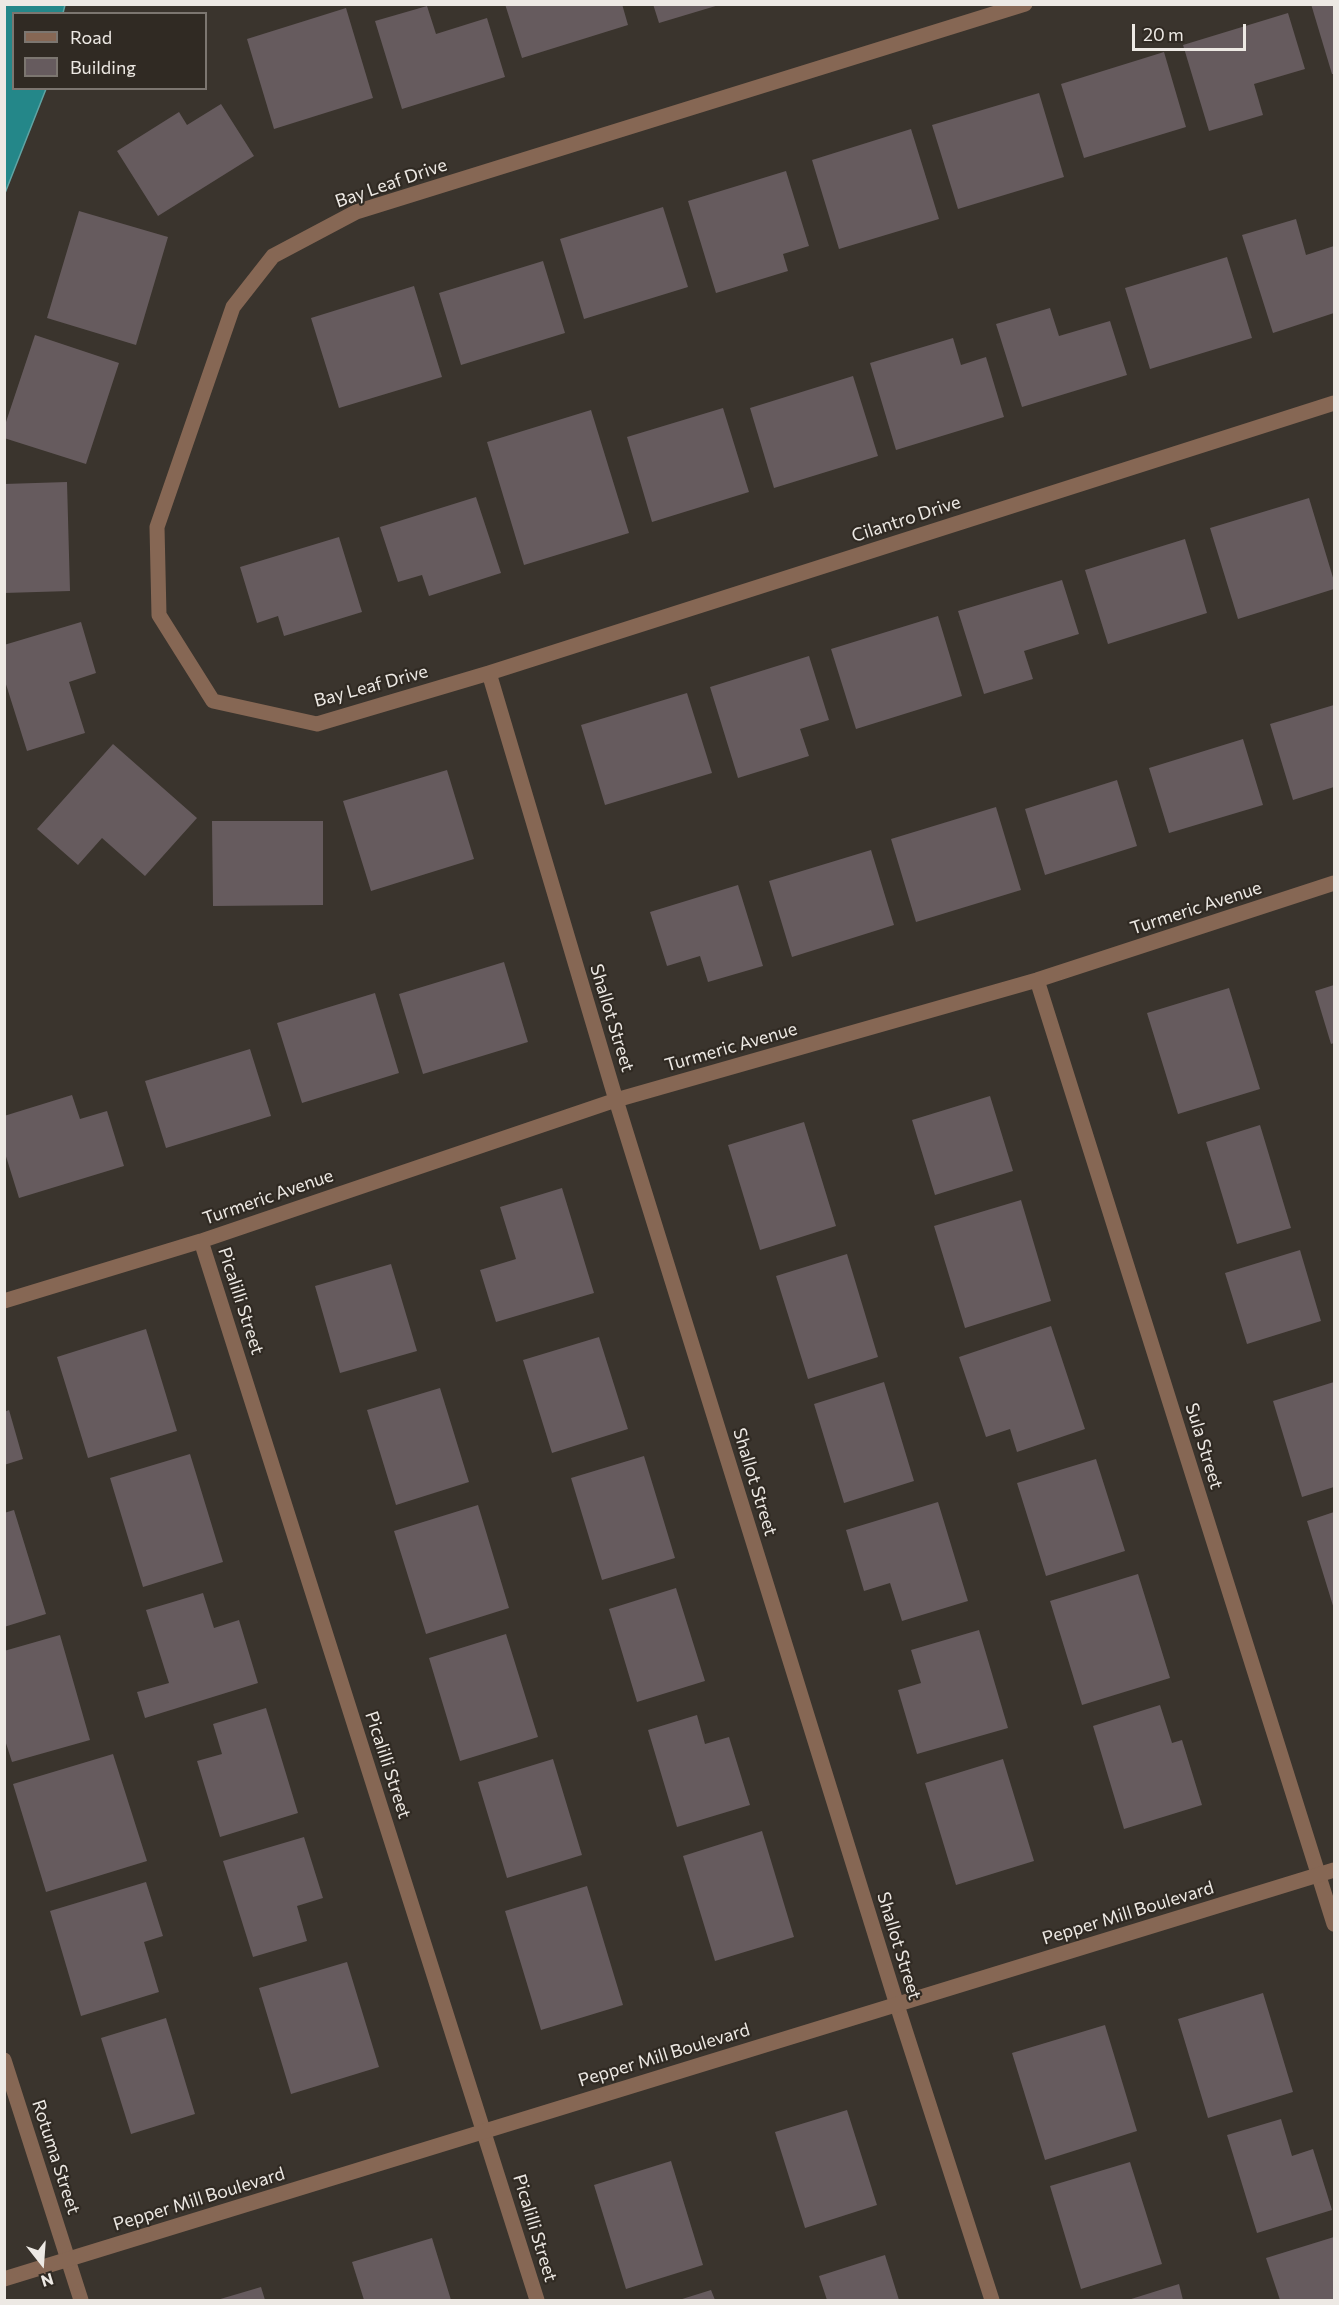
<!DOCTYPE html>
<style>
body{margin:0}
#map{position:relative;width:1339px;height:2305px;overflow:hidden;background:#3a342d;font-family:Commissioner,sans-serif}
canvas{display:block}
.frame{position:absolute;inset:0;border:6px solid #ede9e4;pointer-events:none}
.legend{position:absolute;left:12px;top:12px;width:195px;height:78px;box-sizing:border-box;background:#302a23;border:2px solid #7c7670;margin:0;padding:8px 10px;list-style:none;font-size:18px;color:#ede9e4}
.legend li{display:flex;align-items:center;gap:12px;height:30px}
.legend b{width:30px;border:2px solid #7c7670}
.north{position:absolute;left:12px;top:2233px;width:60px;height:60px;-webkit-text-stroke:4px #302a23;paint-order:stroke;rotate:163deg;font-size:16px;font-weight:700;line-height:24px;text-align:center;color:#ede9e4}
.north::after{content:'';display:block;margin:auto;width:21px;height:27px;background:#ede9e4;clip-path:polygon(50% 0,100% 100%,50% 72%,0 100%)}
.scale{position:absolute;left:1132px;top:24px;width:114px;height:27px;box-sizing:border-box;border:3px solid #ede9e4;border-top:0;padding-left:8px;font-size:18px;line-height:21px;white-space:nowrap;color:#ede9e4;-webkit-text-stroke:4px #302a23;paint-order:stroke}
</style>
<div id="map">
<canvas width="1339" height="2305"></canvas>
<div class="frame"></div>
<ul class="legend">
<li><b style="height:8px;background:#866754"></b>Road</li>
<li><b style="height:16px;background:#665b5e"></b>Building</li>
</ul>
<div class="north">N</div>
<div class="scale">20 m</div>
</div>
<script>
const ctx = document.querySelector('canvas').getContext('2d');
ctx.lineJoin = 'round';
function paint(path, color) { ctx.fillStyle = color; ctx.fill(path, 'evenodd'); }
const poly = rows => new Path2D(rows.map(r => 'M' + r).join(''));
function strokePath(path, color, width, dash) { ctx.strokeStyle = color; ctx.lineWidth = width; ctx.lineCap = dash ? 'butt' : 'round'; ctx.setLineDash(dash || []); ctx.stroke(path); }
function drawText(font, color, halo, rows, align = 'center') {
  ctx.font = font + ' Commissioner,sans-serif'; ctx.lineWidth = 4.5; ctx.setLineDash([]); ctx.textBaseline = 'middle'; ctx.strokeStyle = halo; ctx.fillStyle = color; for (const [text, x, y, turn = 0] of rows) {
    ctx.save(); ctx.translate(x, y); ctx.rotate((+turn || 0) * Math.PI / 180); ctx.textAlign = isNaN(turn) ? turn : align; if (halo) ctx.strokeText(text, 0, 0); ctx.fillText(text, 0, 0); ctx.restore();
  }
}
const water = poly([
 [5,4,65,5,63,13,14,14,14,88,46,89,5,193,5,4]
]);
paint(water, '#248789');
strokePath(water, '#60a4a4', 1.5);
paint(poly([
 [505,4,622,4,628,25,522,58],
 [653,4,719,4,719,5,659,23],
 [1311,4,1334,4,1334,74,1332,74],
 [427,6,436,34,487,18,505,77,402,109,375,21],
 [346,8,373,98,274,129,247,39],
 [1288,13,1305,69,1254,84,1263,115,1209,131,1183,45],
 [1164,52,1186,127,1084,158,1061,84],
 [1039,93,1064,177,958,209,932,125],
 [221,104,254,156,158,216,117,151,179,112,187,125],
 [911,129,939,219,839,249,812,160],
 [786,171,809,246,783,254,788,271,716,293,688,201],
 [663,207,688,287,584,319,560,239],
 [79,211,168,237,136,345,47,318],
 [1296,219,1306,255,1334,246,1334,313,1273,333,1242,235],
 [1227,257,1252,338,1150,369,1125,288],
 [543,261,565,333,461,365,439,293],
 [414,286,442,377,339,408,311,318],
 [1050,308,1059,336,1110,321,1127,375,1022,407,996,324],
 [35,335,119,363,86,464,4,438,4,428],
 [953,338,961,365,986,357,1004,417,896,450,870,363],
 [853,376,878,456,774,488,750,408],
 [723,408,749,492,652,522,627,437],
 [591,410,629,533,524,565,487,442],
 [67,482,70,591,4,593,4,484],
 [476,497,501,573,429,596,422,575,398,582,380,527],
 [1309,498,1334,581,1334,589,1238,619,1210,528],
 [339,537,362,612,284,636,278,616,257,623,240,567],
 [1185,539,1207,613,1108,644,1085,570],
 [1062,580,1079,634,1024,651,1033,679,984,694,958,611],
 [938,616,962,696,856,729,831,649],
 [81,622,96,673,69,682,85,733,27,751,4,678,4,645],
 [809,656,829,720,800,729,809,756,738,778,710,687],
 [687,693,712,773,605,805,581,725],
 [1334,705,1334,787,1293,800,1270,724],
 [1243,739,1263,805,1169,833,1149,768],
 [113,744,197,818,145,876,102,838,78,865,37,829],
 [447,770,474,859,371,891,343,801],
 [1117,780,1137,846,1045,875,1025,809],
 [996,807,1021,890,916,922,891,839],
 [212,821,323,821,323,905,213,906],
 [871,850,894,925,792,957,769,881],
 [738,885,763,966,708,982,700,956,667,966,650,912],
 [504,962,528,1042,423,1074,399,994],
 [1334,985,1334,1043,1331,1044,1315,991],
 [1229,988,1260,1089,1178,1114,1147,1013],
 [375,993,399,1073,302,1103,277,1023],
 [250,1049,271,1116,166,1148,145,1081],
 [72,1095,80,1119,107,1111,124,1166,19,1198,4,1150,4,1116],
 [990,1096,1013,1171,935,1195,912,1120],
 [804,1122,836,1226,760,1250,728,1145],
 [1260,1125,1291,1228,1237,1244,1206,1142],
 [562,1188,594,1293,496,1322,480,1270,516,1259,500,1207],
 [1021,1200,1051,1301,965,1328,934,1226],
 [1300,1250,1321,1321,1247,1344,1225,1273],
 [847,1254,878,1357,808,1379,776,1276],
 [391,1264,417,1351,340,1373,315,1286],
 [1051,1326,1085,1429,1017,1452,1010,1429,986,1437,959,1357],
 [146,1329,177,1431,88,1458,57,1357],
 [599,1337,628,1429,552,1453,523,1360],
 [884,1382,914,1481,844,1503,814,1404],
 [1334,1382,1334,1487,1302,1497,1273,1401],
 [440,1388,469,1482,396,1505,367,1410],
 [9,1410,23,1459,4,1465,4,1412],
 [190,1454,223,1562,143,1587,110,1478],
 [644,1456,675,1558,602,1580,571,1478],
 [1096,1459,1125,1551,1046,1576,1017,1483],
 [938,1502,968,1601,902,1621,890,1583,864,1591,846,1530],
 [478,1505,509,1608,426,1634,394,1531],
 [14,1510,46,1614,4,1627,4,1513],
 [1334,1512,1334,1609,1307,1521],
 [1138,1574,1170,1678,1082,1705,1050,1601],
 [676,1588,705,1681,637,1702,609,1609],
 [203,1593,214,1628,239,1620,258,1683,145,1718,137,1692,169,1683,146,1610],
 [979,1630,1008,1728,917,1754,898,1690,921,1683,911,1650],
 [506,1634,538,1737,460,1761,429,1658],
 [60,1635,90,1740,12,1762,4,1737,4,1651],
 [1160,1705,1172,1743,1182,1740,1202,1805,1124,1829,1093,1726],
 [266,1708,298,1813,220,1837,197,1761,222,1754,213,1724],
 [697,1715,705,1744,729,1737,750,1805,677,1827,648,1730],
 [113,1754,147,1861,46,1892,13,1784],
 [553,1759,582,1855,507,1878,478,1782],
 [1003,1759,1034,1861,956,1885,925,1783],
 [762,1831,794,1937,715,1961,683,1856],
 [304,1837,323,1898,297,1906,307,1941,253,1957,223,1861],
 [146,1882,163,1936,144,1942,159,1992,81,2016,50,1911],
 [587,1886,623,2005,541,2030,505,1911],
 [347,1962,379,2067,291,2094,259,1988],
 [1263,1993,1293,2092,1208,2118,1178,2019],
 [166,2018,195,2114,131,2134,101,2038],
 [1105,2025,1137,2131,1045,2160,1012,2053],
 [847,2110,877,2205,805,2228,775,2132],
 [1281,2119,1292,2156,1313,2149,1332,2210,1257,2233,1227,2135],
 [671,2161,703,2265,626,2289,594,2185],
 [1130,2162,1162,2264,1081,2289,1050,2186],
 [1334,2237,1334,2300,1280,2300,1266,2258],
 [432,2238,451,2300,364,2300,352,2262],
 [885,2255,899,2300,827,2300,819,2276],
 [1179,2284,1183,2300,1128,2300],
 [261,2287,265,2300,217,2300],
 [711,2290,715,2300,679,2300]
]), '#665b5e');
strokePath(poly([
 [1025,4,356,212,273,256,233,307,157,527,159,615,213,701,317,724,489,673,1334,403],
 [489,673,616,1100,897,2005,992,2300],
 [1037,980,1334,1924],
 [201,1241,537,2300],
 [4,1301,201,1241,616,1100,1037,980,1334,883],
 [4,2060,81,2300]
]), '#866754', 15);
strokePath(poly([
 [4,2279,1334,1870]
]), '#866754', 15);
drawText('18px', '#ede9e4', '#302a23', [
 ["Bay Leaf Drive",391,183,-19],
 ["Cilantro Drive",906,519,-18],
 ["Bay Leaf Drive",371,686,-15],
 ["Turmeric Avenue",1196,908,-18],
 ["Shallot Street",612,1018,73],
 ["Turmeric Avenue",731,1047,-16],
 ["Turmeric Avenue",268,1197,-19],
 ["Picalilli Street",241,1301,72],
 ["Sula Street",1204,1446,73],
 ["Shallot Street",755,1482,73],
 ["Picalilli Street",388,1765,72],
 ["Pepper Mill Boulevard",1128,1913,-17],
 ["Shallot Street",899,1946,73],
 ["Pepper Mill Boulevard",664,2055,-17],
 ["Rotuma Street",56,2157,72],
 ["Pepper Mill Boulevard",199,2199,-17],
 ["Picalilli Street",535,2228,73]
]);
</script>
